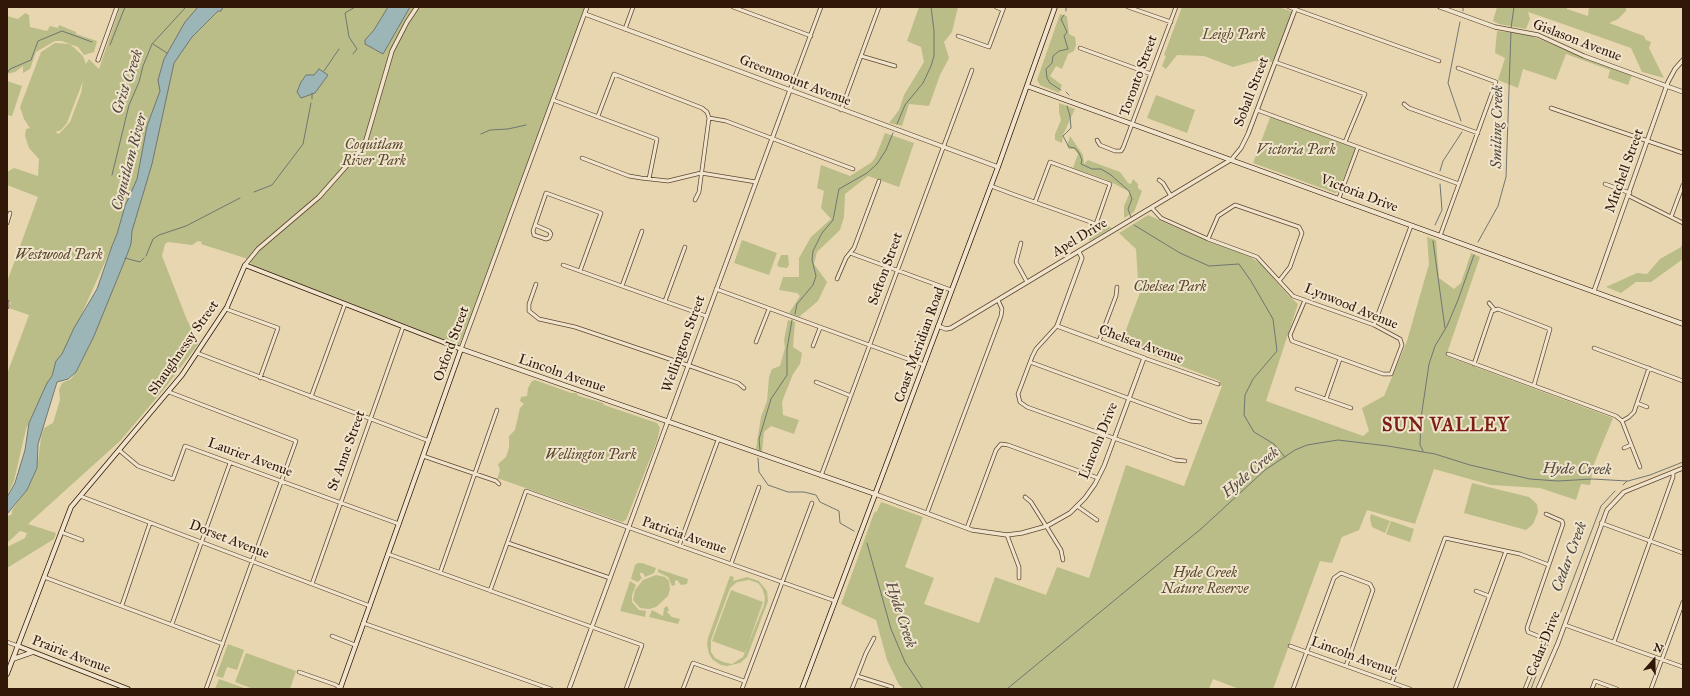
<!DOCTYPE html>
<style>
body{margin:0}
#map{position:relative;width:1690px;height:696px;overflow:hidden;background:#e8d6b0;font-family:"IM FELL Great Primer",serif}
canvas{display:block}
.frame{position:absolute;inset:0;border:8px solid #311708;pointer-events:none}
.north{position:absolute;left:1634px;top:640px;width:40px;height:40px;-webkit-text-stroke:3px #f0e4cc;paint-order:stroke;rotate:20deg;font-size:11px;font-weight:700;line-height:16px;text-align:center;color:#311708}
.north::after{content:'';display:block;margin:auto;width:14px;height:18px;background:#311708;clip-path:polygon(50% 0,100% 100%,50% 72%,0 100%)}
</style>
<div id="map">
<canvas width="1690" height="696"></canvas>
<div class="frame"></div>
<div class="north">N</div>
</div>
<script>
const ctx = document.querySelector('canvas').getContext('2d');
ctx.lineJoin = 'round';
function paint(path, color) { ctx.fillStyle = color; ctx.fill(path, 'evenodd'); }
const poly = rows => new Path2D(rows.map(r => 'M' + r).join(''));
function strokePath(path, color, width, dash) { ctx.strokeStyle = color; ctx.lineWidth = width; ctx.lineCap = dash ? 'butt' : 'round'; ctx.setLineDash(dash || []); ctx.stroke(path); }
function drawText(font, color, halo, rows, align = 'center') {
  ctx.font = font + ' "IM FELL Great Primer",serif'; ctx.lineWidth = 4; ctx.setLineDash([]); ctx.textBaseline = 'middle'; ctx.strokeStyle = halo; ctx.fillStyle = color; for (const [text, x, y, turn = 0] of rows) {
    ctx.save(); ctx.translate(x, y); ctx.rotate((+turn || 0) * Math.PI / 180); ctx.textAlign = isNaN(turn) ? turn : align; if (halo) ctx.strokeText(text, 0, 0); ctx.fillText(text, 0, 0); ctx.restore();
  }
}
paint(poly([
 [120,7,586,7,506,225,483,282,483,286,476,301,472,315,459,346,440,338,438,339,432,335,335,297,327,296,280,276,274,275,273,273,252,265,248,259,201,244,202,242,198,241,192,245,168,242,165,244,162,256,187,320,199,343,165,388,120,441,28,524,56,533,54,539,7,568,7,547,25,538,27,533,20,531,7,543,7,517,12,514,12,510,27,490,37,469,41,437,44,428,53,423,60,400,59,390,62,383,71,379,77,370,90,337,126,215,79,320,26,429,14,481,7,495,7,374,29,315,9,308,11,303,7,299,7,282,38,197,7,185,7,172,14,168,38,176,39,159,29,148,25,136,26,129,30,128,24,119,20,107,41,52,55,43,70,44,83,56,86,64,89,59,99,69],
 [83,81,81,93,70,122,59,134,55,132,61,130,67,123],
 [919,7,958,7,952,32,944,42,949,58,940,75,929,106,909,104,902,126,889,123,899,110,904,95,924,62,921,47,907,41],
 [1182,7,1279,7,1293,12,1273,62,1255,61,1233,67,1204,56,1177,55,1166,69,1162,66,1166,56,1164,55],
 [1497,7,1567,7,1567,9,1588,16,1589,7,1626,7,1626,11,1618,19,1609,23,1644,36,1646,40,1651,42,1649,48,1664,78,1642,72,1631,48,1543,17,1528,12,1530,19,1526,29,1499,24,1493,21],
 [25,13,29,15,30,27,47,31,50,26,58,28,59,25,76,32,76,34,97,41,94,52,84,55,78,47,62,41,55,41,36,52,30,69,25,72,23,73,23,66,15,72,7,74,7,16,18,19],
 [1060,14,1067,16,1069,34,1075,37,1076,45,1074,51,1068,54,1062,69,1056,66,1050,76,1062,85,1059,93,1040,85,1037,80],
 [1497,31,1526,34,1632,75,1628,85,1608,78,1610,70,1566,54,1556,80,1523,69,1518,88,1498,80,1505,58,1495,53],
 [7,81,22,86,12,116,7,115],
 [1156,95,1195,110,1187,133,1147,118],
 [1059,103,1075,109,1063,135,1062,143,1055,140,1055,134,1061,120,1059,112],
 [1271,115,1357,146,1338,192,1335,193,1253,163],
 [885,133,914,143,899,187,868,176,845,194,844,217,840,230,817,252,814,264,827,282,818,301,799,317,789,313,800,296,797,293,779,290,783,277,799,277,799,258,811,237,831,219,821,208,824,191,817,188,821,165,850,176,872,162,876,156],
 [1070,136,1083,155,1084,164,1088,160,1093,162,1120,172,1128,183,1131,184,1133,179,1138,184,1138,188,1142,191,1134,212,1124,218,1124,206,1130,192,1107,180,1073,168,1078,154,1074,149,1069,149,1067,146],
 [1148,215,1200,238,1249,256,1261,264,1288,295,1298,304,1266,401,1363,436,1369,431,1362,408,1384,396,1407,341,1429,264,1427,237,1436,240,1439,278,1454,289,1461,283,1471,253,1480,257,1446,356,1613,418,1594,464,1590,485,1581,484,1576,500,1540,488,1491,485,1434,469,1415,524,1367,510,1359,530,1342,537,1332,563,1320,561,1273,689,1239,689,1213,679,1209,689,904,689,899,685,887,660,876,620,841,604,874,513,877,511,881,502,923,517,905,567,934,578,924,604,979,623,995,577,1046,595,1057,567,1089,578,1126,465,1184,486,1222,386,1219,385,1220,381,1121,343,1141,290,1136,285,1138,280,1136,249,1119,233],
 [1099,222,1112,228,1089,241,1093,226,1097,227],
 [742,240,777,253,769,275,734,263],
 [1683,241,1683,259,1651,282,1636,282,1621,293,1606,287,1637,273,1647,274,1660,259,1681,247],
 [781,255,788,255,789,265,787,268,779,267,777,265],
 [788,320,795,322,793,347,802,353,800,364,793,374,782,402,783,415,799,420,794,434,771,426,764,432,762,452,756,449,761,417,767,401,769,377,772,369,780,366,785,348,784,340],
 [535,380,571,393,576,393,579,396,603,403,604,405,657,423,660,428,657,441,626,520,622,522,500,479,497,480,500,470,498,464,506,457,509,448,509,436,515,430,520,408,524,404,520,401,521,397,527,396,528,388,532,381],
 [1472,483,1529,497,1537,504,1538,512,1533,524,1526,530,1464,513],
 [1371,514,1390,521,1385,533,1372,527,1370,518],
 [1391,521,1414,529,1410,542,1386,534],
 [638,563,642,563,656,568,654,573,645,577,643,573,640,573,640,575,642,578,638,582,631,579,635,565],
 [658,569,688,579,687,584,681,585,677,580,675,581,675,585,672,586,668,577,658,572],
 [656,575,665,577,669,581,670,589,668,596,656,607,649,609,640,608,633,600,635,590,643,580],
 [730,576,734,577,733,581,747,577,759,581,767,591,768,601,747,657,740,663,727,666,721,665,713,660,709,654,707,645,708,638],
 [749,580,758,583,762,588,765,597,764,605,743,657,732,664,723,662,715,658,711,652,711,640,730,588,737,582],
 [630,581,636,585,632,595,632,602,639,610,646,611,645,617,620,611],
 [731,590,763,602,745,653,712,641],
 [667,606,669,610,667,612,672,617,680,619,678,624,649,617,652,610,663,616,664,608],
 [228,644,244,650,237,670,227,667,223,678,216,676],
 [246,653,296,671,290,689,253,689,235,682],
 [219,679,247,689,215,689]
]), '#babd88');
const water = poly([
 [198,7,223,7,221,11,218,11,192,37,174,63,152,164,132,231,131,244,127,255,94,336,76,372,68,379,57,382,38,444,37,468,27,490,7,514,7,497,15,483,25,450,29,423,47,383,52,376,56,361,62,354,74,328,97,289,112,246,117,234,125,206,137,179,147,126,160,91,158,80,164,59,185,22,198,7],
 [388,7,410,7,383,54,365,44,365,40,374,30,388,7],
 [319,69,328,75,315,93,301,98,297,92,301,82,306,75,314,75,319,69]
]);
paint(water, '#9cb6b7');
strokePath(water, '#717671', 1);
strokePath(poly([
 [1066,11,1066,7],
 [1463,11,1463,7],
 [1460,22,1448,83,1461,121],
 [1511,28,1514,7],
 [153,44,167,53],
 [110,45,125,7],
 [353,54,357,49,349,37,345,13,355,7],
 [324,71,339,49],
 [7,73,10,69,31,60,38,41,62,31,92,42],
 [1061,90,1050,83,1047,78,1046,69,1052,63,1053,56,1059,51,1068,49,1064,36,1067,32,1061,19,1064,15],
 [1066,92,1069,95],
 [312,99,312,93],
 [1067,106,1070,116,1071,128,1063,136,1069,147,1075,148,1079,153,1082,160,1081,164,1092,169,1101,169,1111,175,1129,191,1132,199,1128,209,1131,217],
 [897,124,905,105,923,83,931,66,934,56,934,31,931,7],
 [481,134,490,130,508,129,526,125],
 [1440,171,1443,161,1462,132],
 [112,175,129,105,139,82,143,66,152,44,186,7],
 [254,192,272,185,303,144,311,103],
 [1134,225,1180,253,1209,266,1239,264,1251,281,1273,319,1277,351,1253,379,1245,395,1244,415,1254,432,1274,444,1285,457],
 [1435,225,1442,210,1440,184],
 [1433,241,1445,328],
 [1478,242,1498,206,1506,177,1511,31],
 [146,256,153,239,159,235,186,226,240,198],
 [125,258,140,262,144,258],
 [795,314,797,304,813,285,816,276,812,260,813,251,822,233,833,220,839,189,867,173,877,164,886,150,893,133],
 [760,450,759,439,771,399,787,375,787,349,792,320],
 [1423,451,1420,445,1421,418,1429,364,1435,346,1447,326,1458,300,1474,255],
 [758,458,759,472,768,485,788,492,804,492,816,495,820,502,839,511,840,523,854,531],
 [1623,485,1627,481],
 [867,543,891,629,905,662,923,689],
 [1552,635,1601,506,1615,491],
 [1007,689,1202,528,1265,470,1295,450,1307,445,1338,440,1388,446,1435,454,1470,465,1530,479,1558,481,1592,479,1628,481,1650,475,1683,462],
 [1531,689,1548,644]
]), '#717671', 1);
const minor = poly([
 [733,7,811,36],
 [996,7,1003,10],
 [1128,7,1171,22],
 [1289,7,1439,61],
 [625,29,633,7],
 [958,36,989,47,1004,7],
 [1080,48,1151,74],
 [861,56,895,66],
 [1275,62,1365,94,1345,142],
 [790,90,821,7],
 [553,100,657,139,649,179],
 [1404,104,1409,108,1478,133],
 [1551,108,1683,153],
 [841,110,879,7],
 [1257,110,1459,184],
 [598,116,614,74,702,108,707,112,709,118,699,192,695,200],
 [709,118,726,121,853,169],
 [1097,140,1100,145,1115,151,1121,151,1123,148,1176,7],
 [582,158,629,176,641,178,668,181,701,173,756,182],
 [1159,180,1163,183,1171,196],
 [1605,184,1630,193],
 [991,186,1015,195,1096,224,1110,184,1050,162,1035,202],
 [1629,196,1683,223],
 [1339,198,1358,147],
 [1152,208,1161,218,1208,239,1257,257,1293,296,1374,325,1400,339,1402,345,1391,374,1383,374,1292,341,1290,335,1305,300],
 [1671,217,1683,185],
 [7,223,10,213],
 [535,225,533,231,534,235,546,239,549,238,551,234,549,231,535,225,546,193,601,213,580,271],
 [1440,236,1496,82,1458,68],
 [1208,239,1218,216,1235,205,1299,227,1302,233,1290,267,1279,281],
 [1021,243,1016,262,1027,282],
 [850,253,951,290],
 [563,265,706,316],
 [837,279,846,258,854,248,879,181],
 [536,284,529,304,529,311,539,319,575,327,693,367,738,383,744,388],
 [622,286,642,231],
 [716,289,924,365],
 [665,301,685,247],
 [7,302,7,307],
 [1489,303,1494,309],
 [226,309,278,328,260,378],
 [1374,325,1411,226],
 [1057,326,1036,349,1032,357,1018,394,1020,402,1027,407,1175,460,1185,461],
 [1099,341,1116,296,1117,287],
 [756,342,769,309],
 [813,346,820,328],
 [1594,348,1683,381],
 [197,353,429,441],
 [1448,354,1616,416,1622,421,1640,467],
 [1144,358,1218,384],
 [1030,362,1190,421,1200,422],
 [1474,364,1492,311,1498,309,1550,329,1534,385],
 [816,382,851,396],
 [1297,389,1351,408],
 [169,392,296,441,206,689],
 [311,397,345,304],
 [1326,399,1340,359],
 [1637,403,1647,407],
 [1622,421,1629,417,1634,412,1649,368],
 [1624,448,1631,445],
 [119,450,138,466,173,479,185,446,399,524],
 [423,456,496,481,499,484],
 [821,476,972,70],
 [80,496,370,606],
 [1025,497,1031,502,1048,529,1061,550,1063,560],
 [1077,506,1097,520],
 [927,513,1001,316,1002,309,998,300],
 [1601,523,1683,553],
 [967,528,996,450,1001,444,1008,445,1098,478],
 [61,532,82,540],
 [1007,535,1019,567,1019,578],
 [508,543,610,578],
 [679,546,718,440],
 [388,554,642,645,626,689],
 [731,564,759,487],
 [440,573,497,410],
 [44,577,223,644],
 [312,584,403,327],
 [490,591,526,491,835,601],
 [1476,591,1489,596],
 [122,605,150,523],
 [363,623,551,689],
 [172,624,230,463],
 [1565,625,1683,667],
 [332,636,355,645],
 [7,642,18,646],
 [1614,642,1673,477,1673,472],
 [1290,646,1410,689],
 [299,672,336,685,341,689],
 [857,676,892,687],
 [1392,682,1445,538,1520,554,1549,565],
 [683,689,693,663,744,681],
 [742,689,812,503],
 [852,689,866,653,874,638],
 [1293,689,1334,578,1341,573,1370,584,1373,590,1346,666],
 [1455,689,1506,551],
 [1525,689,1544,642,1543,638,1528,632,1527,628,1563,524,1562,521,1546,514],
 [1592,689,1595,681,1617,689],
 [1651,689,1683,602]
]);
const tertiary = poly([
 [1440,7,1495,27,1538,35,1584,56,1683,92],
 [585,14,998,167],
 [98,60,117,7],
 [245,265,258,249,319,197,357,154,366,140,392,51,407,22,417,7],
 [1594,291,1668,82,1675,69,1683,60],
 [938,326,946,329,951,328,1232,159,1241,148,1248,134,1296,7],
 [461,349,587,7],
 [875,494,972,530,1007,535,1022,533,1047,526,1070,513,1085,498,1095,484,1104,466,1144,358,1057,326,1082,258,1079,252],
 [569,689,790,90],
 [1538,689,1558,643,1607,510,1624,492,1683,468]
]);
const secondary = poly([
 [1027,86,1683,324],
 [18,646,128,689],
 [13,659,33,652],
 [7,674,71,507,182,375,227,307,245,265,461,349,875,494],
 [340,689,461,349],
 [802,689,998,167,1055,7]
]);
strokePath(minor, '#5f4732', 4.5);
strokePath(tertiary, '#5f4732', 5);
strokePath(secondary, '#311708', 5.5);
strokePath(minor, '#f0e4cc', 3);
strokePath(tertiary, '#f0e4cc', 3.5);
strokePath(secondary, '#f0e4cc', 4);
drawText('italic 14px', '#5a492e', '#f0e4cc', [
 ["Leigh Park",1234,36],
 ["Coquitlam",374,146],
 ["River Park",374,162],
 ["Victoria Park",1296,151],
 ["Westwood Park",59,256],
 ["Chelsea Park",1170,288],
 ["Wellington Park",591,456],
 ["Hyde Creek",1205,574],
 ["Nature Reserve",1205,590]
]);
drawText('14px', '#311708', '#f0e4cc', [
 ["Gislason Avenue",1577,41,21],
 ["Toronto Street",1139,76,-70],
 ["Greenmount Avenue",795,81,21],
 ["Soball Street",1252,92,-69],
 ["Mitchell Street",1625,171,-70],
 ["Victoria Drive",1359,194,21],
 ["Apel Drive",1080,238,-31],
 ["Sefton Street",886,269,-70],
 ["Lynwood Avenue",1351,307,22],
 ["Oxford Street",452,344,-70],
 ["Wellington Street",684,344,-70],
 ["Coast Meridian Road",920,345,-70],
 ["Chelsea Avenue",1141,345,20],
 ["Shaughnessy Street",184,348,-55],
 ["Lincoln Avenue",562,374,19],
 ["Lincoln Drive",1099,441,-68],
 ["St Anne Street",347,451,-70],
 ["Laurier Avenue",250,458,20],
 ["Patricia Avenue",684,536,19],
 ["Dorset Avenue",229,540,21],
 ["Cedar Drive",1544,644,-68],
 ["Prairie Avenue",71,655,21],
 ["Lincoln Avenue",1354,657,20]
]);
drawText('italic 15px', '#51473d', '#f0e4cc', [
 ["Grist Creek",128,82,-71],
 ["Smiling Creek",1498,127,-89],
 ["Coquitlam River",130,162,-75],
 ["Hyde Creek",1577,470,1],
 ["Hyde Creek",1251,473,-40],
 ["Cedar Creek",1570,557,-69],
 ["Hyde Creek",900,615,72]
]);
ctx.letterSpacing = '1px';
drawText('bold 18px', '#7a1f14', '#f0e4cc', [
 ["SUN VALLEY",1446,427]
]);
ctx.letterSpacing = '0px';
</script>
